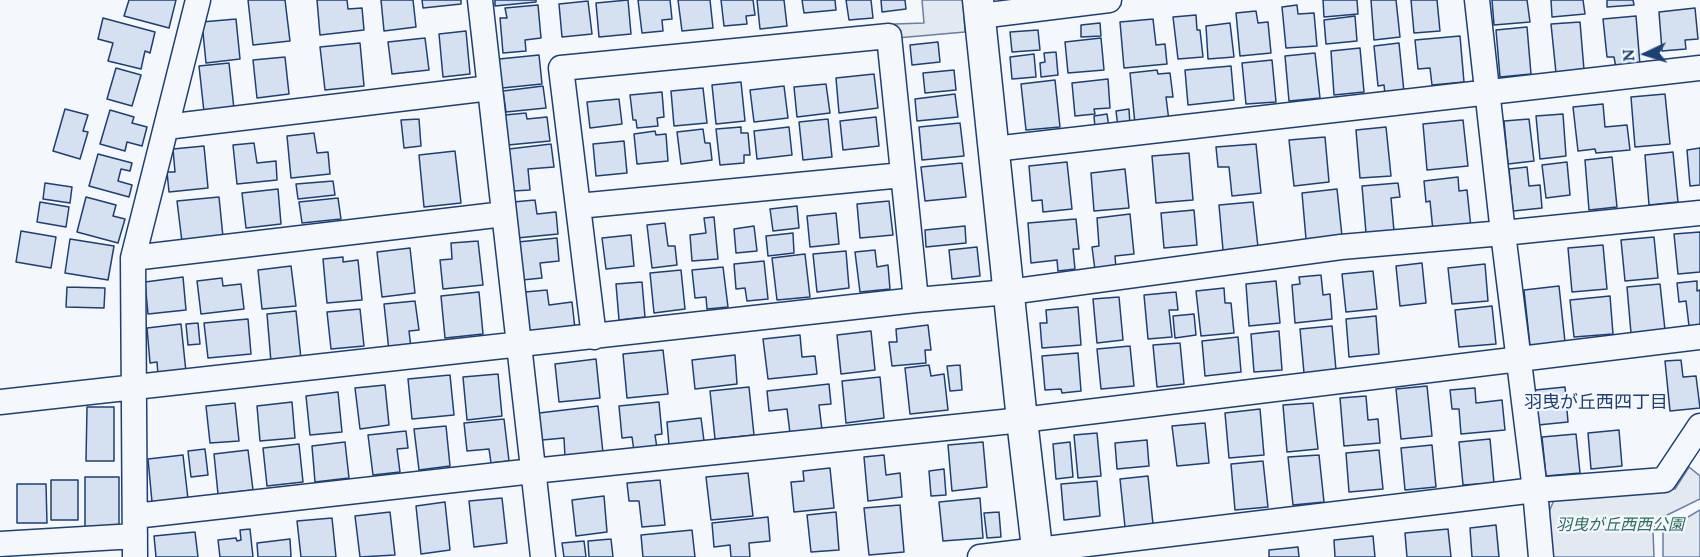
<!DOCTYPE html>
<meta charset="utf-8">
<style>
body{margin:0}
#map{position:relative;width:1700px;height:557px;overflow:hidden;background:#f4f7fb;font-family:Lora,serif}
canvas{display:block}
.north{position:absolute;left:1616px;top:24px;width:60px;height:60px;-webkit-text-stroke:4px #f4f7fb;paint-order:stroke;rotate:266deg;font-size:16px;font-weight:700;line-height:24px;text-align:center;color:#1d3f73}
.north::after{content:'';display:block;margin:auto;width:21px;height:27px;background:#1d3f73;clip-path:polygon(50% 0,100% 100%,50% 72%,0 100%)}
</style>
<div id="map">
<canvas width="1700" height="557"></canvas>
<div class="north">N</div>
</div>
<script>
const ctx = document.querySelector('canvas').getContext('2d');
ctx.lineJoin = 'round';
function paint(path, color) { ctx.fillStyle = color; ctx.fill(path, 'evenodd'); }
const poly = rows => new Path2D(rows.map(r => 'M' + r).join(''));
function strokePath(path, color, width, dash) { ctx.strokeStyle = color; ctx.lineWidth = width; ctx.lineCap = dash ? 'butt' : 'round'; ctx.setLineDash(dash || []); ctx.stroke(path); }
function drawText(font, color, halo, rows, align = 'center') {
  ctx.font = font + ' Lora,"Noto Sans JP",serif'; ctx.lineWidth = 4.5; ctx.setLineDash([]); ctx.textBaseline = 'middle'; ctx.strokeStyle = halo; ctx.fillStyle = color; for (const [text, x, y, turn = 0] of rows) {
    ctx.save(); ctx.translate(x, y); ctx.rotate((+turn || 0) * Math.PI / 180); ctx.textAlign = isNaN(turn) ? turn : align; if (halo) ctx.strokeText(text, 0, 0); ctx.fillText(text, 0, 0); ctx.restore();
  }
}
const green = poly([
 [922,0,963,0,965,32,897,38,895,24,924,23,922,0],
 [1689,467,1700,476,1700,499,1657,520,1653,531,1654,557,1552,557,1548,514,1555,498,1675,489,1689,467],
 [1700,510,1700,557,1663,557,1663,532,1700,510]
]);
paint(green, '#e3e9f0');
strokePath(green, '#687fa3', 1.5);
const building = poly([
 [129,0,176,0,169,28,124,16,129,0],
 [248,0,285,0,290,41,253,45,248,0],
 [317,0,347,0,348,9,362,8,364,30,320,35,317,0],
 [381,0,413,0,416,27,384,31,381,0],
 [422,0,461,0,461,4,423,8,422,0],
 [495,0,536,0,536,2,495,6,495,0],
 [628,0,631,34,599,37,596,3,628,0],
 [638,0,670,0,672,19,662,20,663,31,642,33,638,0],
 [678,0,710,0,713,28,682,31,678,0],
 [721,0,753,0,755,15,746,16,747,24,724,26,721,0],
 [757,0,784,0,787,26,760,29,757,0],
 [802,0,835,0,836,10,804,13,802,0],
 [846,0,871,0,873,18,849,20,846,0],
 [881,0,905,0,906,9,882,12,881,0],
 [1323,0,1357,0,1358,14,1324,17,1323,0],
 [1371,0,1396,0,1400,37,1374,40,1371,0],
 [1411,0,1437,0,1440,31,1414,33,1411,0],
 [1492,0,1527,0,1530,22,1494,25,1492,0],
 [1551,0,1583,0,1585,14,1552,17,1551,0],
 [1607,0,1633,0,1634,5,1607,7,1607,0],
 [588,1,592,34,562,37,559,4,588,1],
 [538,5,541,38,525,40,526,51,503,53,500,18,507,18,505,8,538,5],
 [1297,5,1298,14,1314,13,1317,46,1286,48,1282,7,1297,5],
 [1695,8,1698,39,1685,40,1686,49,1662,51,1659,12,1695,8],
 [1256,11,1258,23,1268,22,1271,53,1240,56,1236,13,1256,11],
 [1196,15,1197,30,1200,30,1203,57,1178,59,1173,17,1196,15],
 [1355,16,1357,41,1326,44,1324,20,1355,16],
 [1636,16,1640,65,1616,68,1614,57,1607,57,1603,19,1636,16],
 [103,18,155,32,150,53,145,51,141,69,108,61,113,43,98,39,103,18],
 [236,19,240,59,206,63,202,22,236,19],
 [1153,19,1156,45,1165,44,1167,64,1124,68,1120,22,1153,19],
 [1580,22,1584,70,1556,73,1551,24,1580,22],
 [1100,23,1101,36,1081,37,1081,25,1100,23],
 [1230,23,1234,57,1208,59,1206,26,1230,23],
 [1527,27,1531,74,1500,77,1496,30,1527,27],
 [1038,30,1040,50,1012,52,1010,32,1038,30],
 [466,31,470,74,443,77,439,34,466,31],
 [1460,36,1464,82,1432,85,1430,68,1418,69,1415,40,1460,36],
 [425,38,429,70,392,74,388,42,425,38],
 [1101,38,1104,70,1068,73,1065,42,1101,38],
 [938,42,940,62,912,65,910,45,938,42],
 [360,43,364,86,325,90,320,47,360,43],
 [1399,43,1404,92,1385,94,1384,85,1378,86,1374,46,1399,43],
 [1360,48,1364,92,1334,95,1331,51,1360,48],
 [1056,52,1058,75,1041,77,1040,63,1045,62,1044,53,1056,52],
 [1315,53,1320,98,1289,101,1285,56,1315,53],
 [1034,54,1036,77,1012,79,1010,57,1034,54],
 [539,55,542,84,502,88,499,59,539,55],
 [285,57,289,94,257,98,253,60,285,57],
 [1272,60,1276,102,1246,104,1242,63,1272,60],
 [229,63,234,109,204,112,199,66,229,63],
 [1231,66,1234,100,1188,105,1185,70,1231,66],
 [116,68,141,75,132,106,107,99,116,68],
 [954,70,956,90,925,93,923,73,954,70],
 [1157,70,1158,74,1170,73,1173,97,1166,97,1169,121,1135,124,1130,73,1157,70],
 [874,74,878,108,839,113,836,78,874,74],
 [1108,79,1110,108,1094,109,1095,114,1075,116,1072,83,1108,79],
 [1055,80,1060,127,1026,130,1021,84,1055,80],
 [741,82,745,121,716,124,712,85,741,82],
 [826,84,830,113,797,117,794,87,826,84],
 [543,86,546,108,506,112,503,91,543,86],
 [784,86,788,118,754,122,750,90,784,86],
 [703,88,707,123,674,126,671,91,703,88],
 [662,92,664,117,657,118,658,126,637,128,636,120,633,120,630,95,662,92],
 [955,94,958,117,917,121,915,99,955,94],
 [1665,94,1670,144,1635,147,1631,97,1665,94],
 [619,99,622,124,590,128,587,102,619,99],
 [1603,104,1605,127,1627,125,1630,150,1596,153,1595,149,1578,151,1573,107,1603,104],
 [65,109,88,115,83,131,88,132,80,159,53,151,65,109],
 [1129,109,1130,126,1118,127,1116,111,1129,109],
 [110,110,134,117,132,123,147,127,142,146,127,142,125,151,100,144,110,110],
 [526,113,527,119,547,117,550,141,508,145,505,115,526,113],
 [1107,114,1109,127,1095,128,1094,116,1107,114],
 [1563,114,1566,156,1540,159,1536,116,1563,114],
 [876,117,879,146,843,150,840,121,876,117],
 [419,119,421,146,404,148,401,120,419,119],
 [828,119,832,157,803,160,799,122,828,119],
 [1529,119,1534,161,1508,164,1504,121,1529,119],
 [1463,120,1468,166,1427,170,1423,124,1463,120],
 [960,123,964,156,922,160,919,127,960,123],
 [741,127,741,133,748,133,750,155,744,155,744,163,720,165,716,129,741,127],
 [789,127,792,155,757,159,754,131,789,127],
 [1386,127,1391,176,1360,178,1356,130,1386,127],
 [703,129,705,143,710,143,712,160,681,164,677,132,703,129],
 [655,131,656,135,666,134,668,161,637,164,634,134,655,131],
 [314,133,317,153,328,152,330,174,291,178,287,136,314,133],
 [1325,137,1329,182,1294,186,1289,140,1325,137],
 [624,141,627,173,596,176,593,144,624,141],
 [254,143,257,163,276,161,277,180,237,184,233,145,254,143],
 [551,144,554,167,528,169,530,190,513,191,509,149,551,144],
 [1256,144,1261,193,1232,196,1229,167,1218,167,1216,147,1256,144],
 [204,146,208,188,169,192,167,172,175,172,173,149,204,146],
 [1700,148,1700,185,1690,186,1687,150,1700,148],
 [455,151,461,203,424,207,419,155,455,151],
 [1673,152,1678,202,1649,205,1645,155,1673,152],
 [1189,153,1193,200,1156,203,1152,156,1189,153],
 [98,154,132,163,130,171,121,169,118,181,132,185,129,197,89,186,98,154],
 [1612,157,1617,207,1589,210,1585,160,1612,157],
 [1067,162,1072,209,1043,212,1042,200,1032,201,1029,166,1067,162],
 [1567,162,1570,195,1546,198,1542,165,1567,162],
 [962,163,966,197,925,201,921,167,962,163],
 [1527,167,1529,186,1540,185,1542,208,1513,211,1509,169,1527,167],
 [1125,169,1129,208,1094,211,1091,173,1125,169],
 [1458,177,1459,191,1467,190,1471,228,1433,231,1430,201,1426,202,1424,181,1458,177],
 [333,181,335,195,298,199,296,184,333,181],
 [45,183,72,187,70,203,43,199,45,183],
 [1398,183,1400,197,1391,198,1394,231,1366,233,1362,186,1398,183],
 [278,189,281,224,246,228,242,193,278,189],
 [1337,189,1342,236,1306,239,1302,193,1337,189],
 [86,197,116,205,113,216,125,219,118,243,77,232,86,197],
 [219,197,223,237,182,242,177,201,219,197],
 [338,198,341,219,302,223,299,202,338,198],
 [535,200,537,214,556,212,558,234,517,238,513,202,535,200],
 [889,201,893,235,860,238,857,204,889,201],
 [40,202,69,207,66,227,37,222,40,202],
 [1253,202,1258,247,1223,250,1219,205,1253,202],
 [797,206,799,228,773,231,770,209,797,206],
 [1194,210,1197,245,1164,248,1161,213,1194,210],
 [836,213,839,244,810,247,807,216,836,213],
 [1130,214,1134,254,1115,256,1116,268,1095,270,1092,247,1099,246,1097,218,1130,214],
 [714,217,718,259,692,261,690,235,706,233,704,218,714,217],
 [1076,219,1079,249,1073,249,1075,269,1058,271,1057,260,1031,263,1028,223,1076,219],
 [665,223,668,246,675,246,677,265,652,268,647,225,665,223],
 [754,226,757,251,736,253,734,229,754,226],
 [965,226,966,243,926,247,925,230,965,226],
 [21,231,56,237,51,268,16,262,21,231],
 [1700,232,1700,272,1678,274,1674,234,1700,232],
 [793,233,794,253,768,256,766,236,793,233],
 [631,235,634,266,606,269,602,238,631,235],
 [1654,237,1658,278,1625,281,1621,240,1654,237],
 [557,238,559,261,540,263,542,278,522,280,518,242,557,238],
 [70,239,114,246,108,280,65,273,70,239],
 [478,241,483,285,443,289,440,260,452,259,451,243,478,241],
 [1603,245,1607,289,1572,292,1568,248,1603,245],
 [977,247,980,276,952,279,949,250,977,247],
 [410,248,415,293,382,297,377,252,410,248],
 [875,250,877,267,888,265,890,289,860,292,855,252,875,250],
 [846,251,849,288,817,292,813,254,846,251],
 [805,254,810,297,777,300,772,258,805,254],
 [343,257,343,262,358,260,362,300,327,303,323,259,343,257],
 [764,261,768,299,747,301,745,288,736,289,734,264,764,261],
 [1422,263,1426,303,1400,306,1396,266,1422,263],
 [1485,264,1488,301,1452,304,1448,268,1485,264],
 [291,266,296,306,262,309,258,270,291,266],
 [723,267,728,307,707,309,706,297,695,298,692,270,723,267],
 [681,270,685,309,654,313,650,273,681,270],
 [1373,271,1377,309,1346,312,1342,274,1373,271],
 [1321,275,1323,295,1330,294,1332,319,1295,323,1292,285,1300,284,1299,277,1321,275],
 [183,277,186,310,148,314,145,282,183,277],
 [222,278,223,286,241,284,244,309,201,314,197,281,222,278],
 [1276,281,1280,323,1249,326,1246,284,1276,281],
 [1697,281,1697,291,1700,290,1700,325,1689,326,1686,301,1679,302,1677,283,1697,281],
 [642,282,645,317,619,320,616,284,642,282],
 [1660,284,1665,330,1631,333,1627,287,1660,284],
 [1559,286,1565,342,1530,346,1524,290,1559,286],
 [67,287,105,288,104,308,66,307,67,287],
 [1224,288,1225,303,1231,303,1234,333,1201,336,1196,291,1224,288],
 [547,290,549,305,572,302,575,329,529,333,525,292,547,290],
 [479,292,483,334,445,338,441,296,479,292],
 [1176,292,1178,310,1169,310,1172,337,1148,339,1144,295,1176,292],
 [1610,296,1613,334,1574,337,1570,300,1610,296],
 [1119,297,1123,340,1097,343,1093,299,1119,297],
 [415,301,419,330,409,331,411,348,389,351,384,304,415,301],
 [1492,306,1496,344,1459,347,1455,310,1492,306],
 [1078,307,1081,345,1042,348,1040,323,1047,323,1046,310,1078,307],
 [360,309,364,346,331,349,327,312,360,309],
 [296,311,301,359,271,362,267,314,296,311],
 [1194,314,1196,335,1175,338,1173,316,1194,314],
 [1376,316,1379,354,1349,357,1346,319,1376,316],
 [248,319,251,354,208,358,204,323,248,319],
 [198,323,200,344,188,345,186,324,198,323],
 [181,324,186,372,158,375,157,362,150,363,147,328,181,324],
 [928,325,931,350,925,350,926,363,892,366,889,342,897,342,896,329,928,325],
 [1332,326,1336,370,1304,373,1300,329,1332,326],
 [871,331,875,370,841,374,837,335,871,331],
 [1279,331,1282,370,1254,372,1251,334,1279,331],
 [800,335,802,357,815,356,817,374,768,379,763,339,800,335],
 [1238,337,1241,372,1205,376,1202,341,1238,337],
 [1180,343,1184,384,1157,387,1153,345,1180,343],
 [1130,346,1134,386,1101,389,1097,349,1130,346],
 [663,350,668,394,627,398,623,354,663,350],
 [1078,353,1081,391,1062,393,1061,389,1045,390,1042,356,1078,353],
 [735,355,737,384,695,389,692,360,735,355],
 [596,359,600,398,559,402,555,364,596,359],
 [1681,360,1683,377,1696,376,1700,408,1670,411,1665,361,1681,360],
 [929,365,931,376,944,374,948,410,910,414,905,368,929,365],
 [960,365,962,390,950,391,947,366,960,365],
 [498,374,502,416,467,420,463,377,498,374],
 [450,375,454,415,412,419,408,379,450,375],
 [880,377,884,418,846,423,842,381,880,377],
 [829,384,831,404,819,405,822,430,790,433,787,409,769,411,767,391,829,384],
 [385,385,389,425,360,429,355,388,385,385],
 [1427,386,1432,436,1401,439,1396,389,1427,386],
 [749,387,754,435,715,439,710,391,749,387],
 [1565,387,1568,422,1538,425,1535,390,1565,387],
 [1475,388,1476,403,1502,400,1505,430,1461,434,1459,409,1452,409,1450,390,1475,388],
 [338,392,342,432,310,435,306,396,338,392],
 [1366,396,1368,420,1378,419,1380,443,1344,446,1340,398,1366,396],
 [292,402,295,438,260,441,257,406,292,402],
 [659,402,662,434,655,435,657,448,634,451,632,437,622,438,619,406,659,402],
 [235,403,239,441,210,443,206,406,235,403],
 [1313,403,1318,449,1287,452,1283,405,1313,403],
 [598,406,603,453,565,457,564,438,542,440,539,413,598,406],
 [87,407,114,407,114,461,86,461,87,407],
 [1260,409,1264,455,1229,458,1225,413,1260,409],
 [701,418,704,441,669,445,667,422,701,418],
 [504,419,509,461,491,463,489,449,467,451,464,423,504,419],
 [1205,423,1209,463,1177,466,1172,426,1205,423],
 [446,426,450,466,419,470,414,429,446,426],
 [1619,430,1622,466,1591,469,1588,433,1619,430],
 [406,431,408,448,397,449,400,472,373,475,368,435,406,431],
 [1097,433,1101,476,1078,478,1074,435,1097,433],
 [1576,434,1580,473,1546,476,1542,437,1576,434],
 [1490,439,1494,483,1463,485,1459,442,1490,439],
 [1147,440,1149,466,1117,469,1115,443,1147,440],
 [345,442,349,478,315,482,312,446,345,442],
 [983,442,987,487,952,491,948,445,983,442],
 [1070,442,1073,477,1056,479,1053,444,1070,442],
 [299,444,303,482,267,486,263,448,299,444],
 [1432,445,1436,487,1405,490,1401,448,1432,445],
 [205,449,208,475,191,477,188,451,205,449],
 [248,450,253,490,218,494,214,454,248,450],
 [1379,450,1383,489,1349,492,1346,453,1379,450],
 [183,455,188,499,152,502,148,459,183,455],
 [884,455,886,475,900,473,902,497,868,501,864,457,884,455],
 [1319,455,1324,502,1293,505,1288,457,1319,455],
 [1263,461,1268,507,1235,510,1231,464,1263,461],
 [830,468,834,508,794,512,791,482,804,481,803,471,830,468],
 [944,469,946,495,931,496,929,471,944,469],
 [748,473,753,516,711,520,706,477,748,473],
 [1148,476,1153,524,1125,527,1120,479,1148,476],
 [85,477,119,477,119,531,85,531,85,477],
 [51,480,78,480,78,520,51,520,51,480],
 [660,480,665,525,642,527,639,501,629,501,627,483,660,480],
 [1097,481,1100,516,1064,520,1061,484,1097,481],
 [17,484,46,484,47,523,17,523,17,484],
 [604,496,607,532,576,536,572,500,604,496],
 [502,498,507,543,474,547,469,501,502,498],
 [980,498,983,538,943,541,939,502,980,498],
 [445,502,450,550,421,554,416,506,445,502],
 [900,505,904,552,869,555,864,508,900,505],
 [390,512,395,555,360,557,355,516,390,512],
 [836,512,839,550,811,552,807,515,836,512],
 [999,512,1001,537,987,538,984,513,999,512],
 [768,517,770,541,749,543,750,557,731,557,730,545,714,547,712,523,768,517],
 [332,518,336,557,301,557,297,521,332,518],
 [1496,525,1499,557,1472,557,1470,528,1496,525],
 [250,529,253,557,220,557,218,540,236,538,237,541,241,540,240,530,250,529],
 [1448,529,1451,557,1407,557,1405,533,1448,529],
 [692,530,695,557,643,557,641,535,692,530],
 [195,532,198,557,156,557,154,536,195,532],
 [1373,536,1375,557,1335,557,1334,540,1373,536],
 [290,539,291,557,258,557,257,543,290,539],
 [611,539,613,557,589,557,588,541,611,539],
 [584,541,586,557,564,557,562,543,584,541],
 [1298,547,1299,557,1269,557,1269,550,1298,547]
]);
paint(building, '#d5e0f0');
strokePath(building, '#1d3f73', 1.5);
const minor = poly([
 [480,0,543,557],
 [1477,0,1503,233,1535,490,1541,557],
 [980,16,1109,0],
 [166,127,490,88],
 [994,149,1700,68],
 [578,206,903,175],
 [133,258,504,214],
 [594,337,561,68,889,36,916,300],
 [0,402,916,300,1009,292,1341,247,1503,233,1700,213],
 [135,516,533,471,1022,420,1700,337],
 [0,544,135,536],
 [135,557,133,258,198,0],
 [980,557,1535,490,1664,480,1700,426]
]);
const tertiary = poly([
 [978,0,1022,420,1038,557]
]);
strokePath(minor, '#1d3f73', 27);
strokePath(tertiary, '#1d3f73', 33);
strokePath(minor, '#f4f7fb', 24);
strokePath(tertiary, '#f4f7fb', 30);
drawText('italic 16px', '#2c6c60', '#f4f7fb', [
 ["羽曳が丘西西公園",1620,525]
]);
drawText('18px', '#1d3f73', '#f4f7fb', [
 ["羽曳が丘西四丁目",1596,403]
]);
</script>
